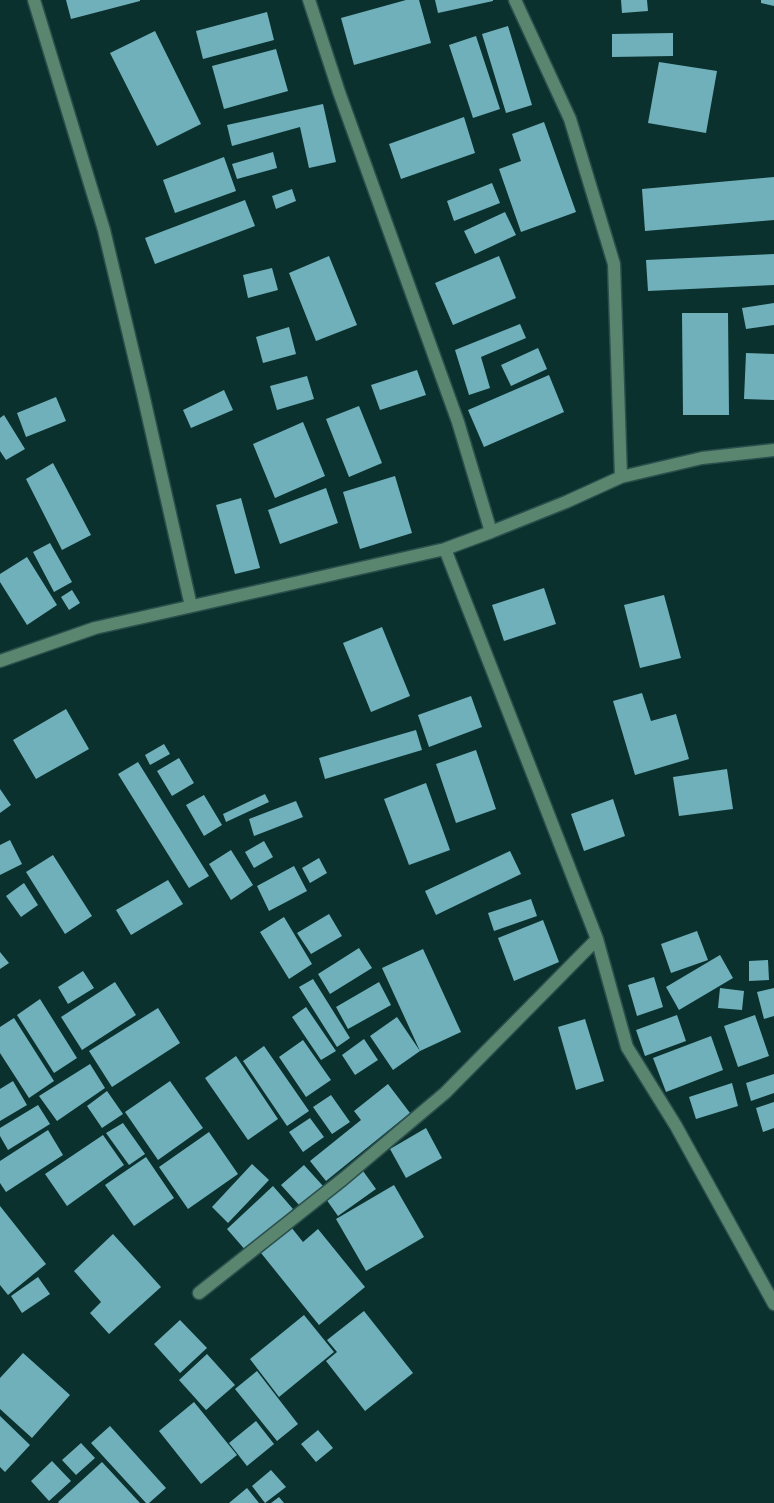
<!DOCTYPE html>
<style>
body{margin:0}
canvas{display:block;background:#0a312e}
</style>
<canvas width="774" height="1503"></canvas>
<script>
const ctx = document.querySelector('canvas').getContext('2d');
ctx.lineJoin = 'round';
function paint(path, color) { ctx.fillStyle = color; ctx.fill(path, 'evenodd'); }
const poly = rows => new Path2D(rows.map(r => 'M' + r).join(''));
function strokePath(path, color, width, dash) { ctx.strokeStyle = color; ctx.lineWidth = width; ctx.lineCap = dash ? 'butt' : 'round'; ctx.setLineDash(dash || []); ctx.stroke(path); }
paint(poly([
 [66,0,140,0,140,1,71,19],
 [406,0,419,0,431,43,354,65,341,18],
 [435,0,493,0,493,1,438,13],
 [621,0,647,0,648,11,622,13],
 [761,0,774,0,774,6,761,3],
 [267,12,274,40,203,59,196,31],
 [508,26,532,105,506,113,482,34],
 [155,31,201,124,157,146,110,53],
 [673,33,673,56,612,57,612,34],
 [476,36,500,109,473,118,449,45],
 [276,49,288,91,224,109,212,66],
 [659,62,717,71,706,133,648,123],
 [323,104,336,162,309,168,300,127,232,146,227,125],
 [464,117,475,153,401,179,389,144],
 [544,122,576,212,521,232,499,169,521,161,512,134],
 [273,152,277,168,237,179,232,164],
 [224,157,236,191,175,213,163,180],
 [774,177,774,220,645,231,642,189],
 [492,183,500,203,454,221,447,201],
 [292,189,296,201,276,209,272,196],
 [245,200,255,226,155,264,145,238],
 [505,212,516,235,475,254,464,231],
 [774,254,774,285,648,291,646,260],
 [329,256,357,325,316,341,289,273],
 [499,256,516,298,453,325,435,283],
 [272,268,278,290,248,298,243,275],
 [774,303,774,325,746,329,742,308],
 [682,313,728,313,729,415,683,415],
 [520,324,526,338,481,357,490,388,469,395,455,350],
 [289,327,296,354,263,363,256,337],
 [538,348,547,369,511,386,501,365],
 [746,353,774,354,774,400,744,399],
 [417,370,426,395,380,410,371,385],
 [549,375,564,412,484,447,468,410],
 [307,376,314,399,277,410,270,386],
 [224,390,233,410,191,428,183,410],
 [56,397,66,421,26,437,17,413],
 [359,406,382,463,349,477,326,419],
 [4,415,25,449,6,460,0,451,0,418],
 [303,422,325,476,275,498,253,444],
 [53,463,91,535,62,550,26,479],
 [395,476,412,533,360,549,343,492],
 [326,488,338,523,280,544,268,510],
 [241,498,260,568,235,574,216,505],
 [50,543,72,582,54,592,33,552],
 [27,557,57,605,27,625,0,582,0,574],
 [544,588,556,624,504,641,492,605],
 [72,590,80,603,69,610,61,597],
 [664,595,681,658,640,668,624,605],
 [382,627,410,696,371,712,343,643],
 [642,693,651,721,676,714,689,759,635,775,613,701],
 [471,696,482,727,429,747,418,715],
 [66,709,89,749,36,779,13,740],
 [416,730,422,750,325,779,319,758],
 [164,744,170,754,150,765,145,755],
 [476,750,496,809,456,823,436,764],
 [179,758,194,783,172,796,157,771],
 [138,762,209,876,189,888,118,774],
 [727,769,733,809,679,816,673,777],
 [426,783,450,850,409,865,384,799],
 [0,789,11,805,0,813],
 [265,794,269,802,226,822,223,814],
 [204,795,222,825,204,836,186,805],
 [613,799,625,836,584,851,571,814],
 [296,801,303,817,254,836,249,819],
 [10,840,22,864,0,875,0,845],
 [264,841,273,857,254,868,245,852],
 [231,850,253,885,231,900,209,864],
 [510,851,521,874,436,915,425,891],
 [53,855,92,916,65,934,26,872],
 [319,858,327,873,310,883,302,868],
 [294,866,307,891,269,911,257,886],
 [168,880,183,904,131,935,116,910],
 [24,883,38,905,21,917,6,896],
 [531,899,537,916,494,931,488,913],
 [329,914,342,936,311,954,297,933],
 [284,917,312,964,289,979,260,932],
 [543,920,559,962,514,981,498,938],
 [697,931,708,960,671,973,661,944],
 [359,948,372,968,330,994,318,974],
 [423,949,461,1032,420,1051,382,968],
 [0,952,9,963,0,969],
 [720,955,733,978,679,1010,666,987],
 [768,960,769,980,749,981,749,961],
 [83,971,94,988,68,1004,58,987],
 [654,977,663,1007,637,1016,628,985],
 [313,979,350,1038,337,1047,299,987],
 [115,982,136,1015,82,1050,61,1017],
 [379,982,391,1005,348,1029,336,1007],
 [720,988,744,991,742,1010,718,1008],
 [774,988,774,1016,764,1019,757,992],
 [40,999,77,1058,54,1073,17,1015],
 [306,1007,336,1051,321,1060,292,1017],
 [158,1008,180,1043,112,1087,89,1051],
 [677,1015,686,1041,645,1056,636,1030],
 [755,1015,769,1056,738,1067,724,1026],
 [397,1017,420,1051,393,1070,370,1036],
 [14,1018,54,1081,29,1098,0,1053,0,1027],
 [585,1019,604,1081,576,1090,558,1027],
 [711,1036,723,1070,666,1092,653,1058],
 [364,1039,378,1060,355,1075,342,1055],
 [303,1040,331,1080,306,1097,279,1057],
 [264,1046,309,1111,287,1126,243,1061],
 [236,1056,278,1119,248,1140,205,1078],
 [90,1064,105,1088,57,1121,39,1096],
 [774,1074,774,1093,751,1101,746,1083],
 [13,1081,27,1105,0,1121,0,1089],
 [170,1081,203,1128,158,1160,125,1112],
 [732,1083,738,1106,696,1119,689,1097],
 [388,1084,410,1113,326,1181,310,1161,361,1120,354,1111],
 [107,1091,123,1114,102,1128,87,1106],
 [331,1095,350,1122,332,1134,313,1107],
 [774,1102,774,1128,763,1132,756,1108],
 [38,1105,50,1124,8,1150,0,1136,0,1128],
 [310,1118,324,1137,303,1152,289,1132],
 [123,1123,145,1154,129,1165,106,1133],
 [426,1128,442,1158,406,1178,390,1149],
 [48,1130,63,1155,6,1192,0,1183,0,1161],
 [209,1132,238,1174,188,1209,159,1167],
 [103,1135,124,1165,67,1206,45,1174],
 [146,1157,174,1198,134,1226,105,1185],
 [252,1164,269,1180,228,1223,212,1207],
 [304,1165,323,1186,300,1206,281,1185],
 [363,1171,376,1189,338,1216,326,1199],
 [394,1185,424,1237,366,1271,336,1219],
 [273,1186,293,1209,247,1252,227,1229],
 [0,1206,46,1264,8,1295,0,1285],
 [291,1227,303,1242,318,1229,365,1287,319,1325,261,1253],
 [113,1234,161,1287,109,1334,90,1313,101,1302,74,1271],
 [38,1277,50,1294,22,1313,11,1296],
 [364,1311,413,1373,365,1411,326,1361,337,1352,327,1340],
 [304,1315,334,1352,279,1397,250,1359],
 [180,1320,207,1348,180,1373,154,1344],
 [23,1353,70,1395,32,1438,0,1409,0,1378],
 [207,1354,235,1385,206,1410,179,1380],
 [257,1371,298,1424,277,1441,235,1389],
 [194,1402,237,1455,201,1484,159,1431],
 [0,1416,30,1445,5,1472,0,1467],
 [256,1421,274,1444,247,1466,229,1443],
 [110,1426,166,1488,149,1503,146,1503,91,1443],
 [318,1430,333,1448,316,1462,301,1444],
 [81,1443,95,1458,76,1475,62,1460],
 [52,1461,71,1481,49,1501,31,1481],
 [102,1462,140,1503,59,1503,58,1502],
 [271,1470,286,1487,265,1503,252,1486],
 [247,1488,259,1503,229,1503],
 [279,1497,284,1503,271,1503]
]), '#70b0bb');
const minor = poly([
 [34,0,104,230,143,394,191,606],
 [309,0,339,92,458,422,491,532],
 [515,0,570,119,614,264,621,477],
 [445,549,597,939,627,1047,676,1126,774,1304],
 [0,661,95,628,445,549,491,532,566,502,621,477,702,458,774,450],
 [199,1293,343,1179,445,1093,597,939]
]);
strokePath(minor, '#2b4f4c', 15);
strokePath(minor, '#5a856f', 12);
</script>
